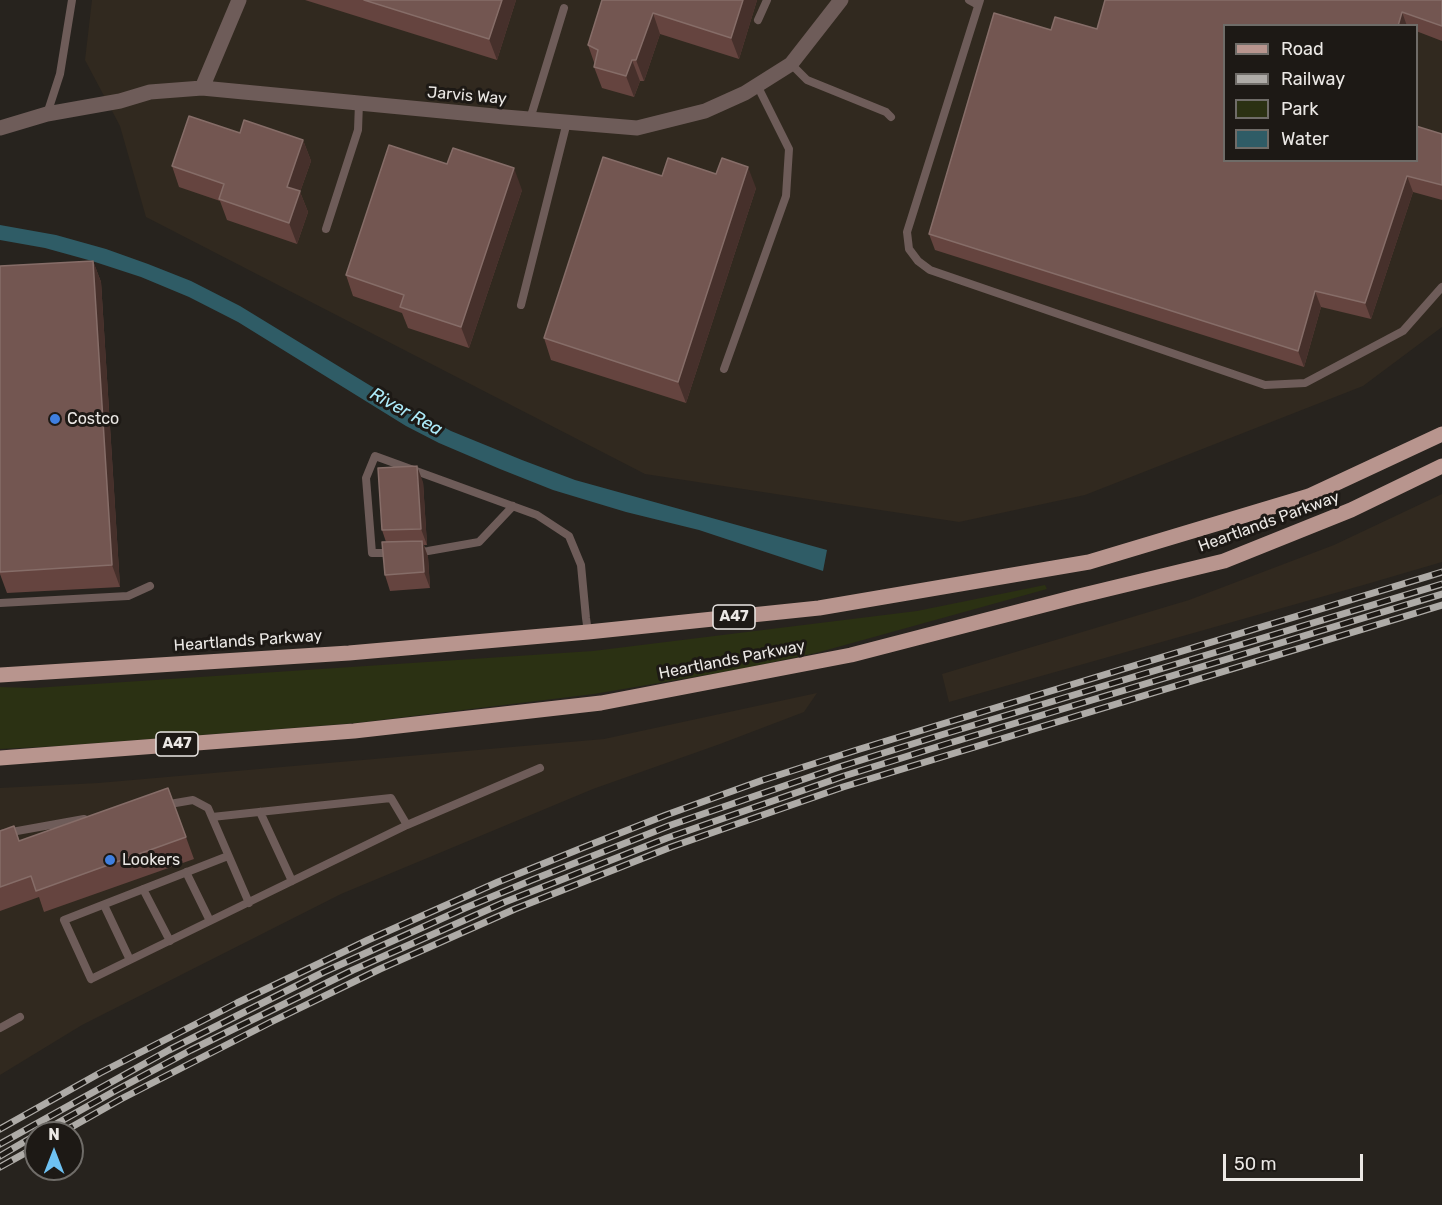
<!DOCTYPE html>
<style>
body{margin:0}
#map{position:relative;width:1442px;height:1205px;overflow:hidden;background:#27231e;font-family:Rubik,sans-serif}
canvas{display:block}
.legend{position:absolute;left:1223px;top:24px;width:195px;height:138px;box-sizing:border-box;background:#1d1915;border:2px solid #6f6c68;margin:0;padding:8px 10px;list-style:none;font-size:18px;color:#ebe8e5}
.legend li{display:flex;align-items:center;gap:12px;height:30px}
.legend b{width:30px;border:2px solid #6f6c68}
.north{position:absolute;left:24px;top:1121px;width:60px;height:60px;box-sizing:border-box;background:#1d1915;border:2px solid #6f6c68;border-radius:50%;rotate:0deg;font-size:16px;font-weight:700;line-height:24px;text-align:center;color:#ebe8e5}
.north::after{content:'';display:block;margin:auto;width:21px;height:27px;background:#6ec2f3;clip-path:polygon(50% 0,100% 100%,50% 72%,0 100%)}
.scale{position:absolute;left:1223px;top:1154px;width:140px;height:27px;box-sizing:border-box;border:3px solid #ebe8e5;border-top:0;padding-left:8px;font-size:18px;line-height:21px;white-space:nowrap;color:#ebe8e5;-webkit-text-stroke:4px #1d1915;paint-order:stroke}
</style>
<div id="map">
<canvas width="1442" height="1205"></canvas>
<ul class="legend">
<li><b style="height:8px;background:#b8958e"></b>Road</li>
<li><b style="height:8px;background:#aeaba7"></b>Railway</li>
<li><b style="height:16px;background:#2b3113"></b>Park</li>
<li><b style="height:16px;background:#2f5c66"></b>Water</li>
</ul>
<div class="north">N</div>
<div class="scale">50 m</div>
</div>
<script>
const ctx = document.querySelector('canvas').getContext('2d');
ctx.lineJoin = 'round';
function paint(path, color) { ctx.fillStyle = color; ctx.fill(path, 'evenodd'); }
const poly = rows => new Path2D(rows.map(r => 'M' + r).join(''));
function strokePath(path, color, width, dash) { ctx.strokeStyle = color; ctx.lineWidth = width; ctx.lineCap = dash ? 'butt' : 'round'; ctx.setLineDash(dash || []); ctx.stroke(path); }
function drawText(font, color, halo, rows, align = 'center') {
  ctx.font = font + ' Rubik,sans-serif'; ctx.lineWidth = 6; ctx.setLineDash([]); ctx.textBaseline = 'middle'; ctx.strokeStyle = halo; ctx.fillStyle = color; for (const [text, x, y, turn = 0] of rows) {
    ctx.save(); ctx.translate(x, y); ctx.rotate((+turn || 0) * Math.PI / 180); ctx.textAlign = isNaN(turn) ? turn : align; if (halo) ctx.strokeText(text, 0, 0); ctx.fillText(text, 0, 0); ctx.restore();
  }
}
paint(poly([
 [92,0,1442,0,1442,327,1363,386,1085,495,959,522,645,474,146,217,120,126,85,60],
 [1224,26,1416,26,1416,160,1224,160],
 [1442,494,1442,562,1360,586,949,702,942,674,1189,600,1334,545],
 [817,693,804,712,720,744,593,789,341,894,82,1025,0,1075,0,788,98,783,604,739]
]), '#31291f');
paint(poly([
 [1045,585,1047,589,816,653,741,669,594,694,356,723,59,746,0,749,0,687,34,688,593,651,917,611]
]), '#2b3113');
paint(poly([
 [0,225,56,235,106,249,148,264,191,281,240,306,402,405,451,431,522,460,575,480,827,550,823,571,699,530,626,512,553,490,500,469,439,443,406,426,238,322,189,297,141,277,92,261,45,248,0,240]
]), '#2f5c66');
strokePath(poly([
 [969,0,978,5],
 [980,0,907,232,909,249,918,261,930,270,1265,385,1305,383,1403,331,1442,287],
 [758,20,767,0],
 [791,64,807,80,886,112,891,117],
 [47,114,60,74,72,0],
 [530,119,564,8],
 [326,229,358,130,359,103],
 [521,305,567,122],
 [724,369,786,196,789,149,757,85],
 [417,552,428,551,479,542,513,506],
 [393,553,372,553,366,478,375,456,537,515,569,536,581,565,586,618,588,632],
 [0,603,128,596,150,586],
 [164,805,193,800,208,808,249,903],
 [260,812,292,881],
 [212,817,391,798,407,825],
 [0,834,84,819],
 [228,856,64,920,91,979,407,825,540,768],
 [186,872,210,921],
 [143,889,170,941],
 [104,905,130,960],
 [0,1028,20,1017]
]), '#6e5c59', 8);
strokePath(poly([
 [202,88,239,0],
 [0,128,47,114,120,101,150,92,202,88,505,117,637,128,705,111,745,93,791,64,841,0]
]), '#6e5c59', 15);
strokePath(poly([
 [0,675,349,653,588,632,819,608,1089,562,1309,496,1442,434],
 [0,758,354,731,601,703,851,655,1075,597,1224,561,1351,510,1442,466]
]), '#b8958e', 15);
const rail = poly([
 [0,1129,100,1073,237,1003,368,940,498,882,582,848,666,815,763,780,860,749,1442,572],
 [40,1133,113,1092,191,1050,353,970,505,902,667,838,844,776,940,746,1442,594],
 [61,1133,121,1099,271,1022,380,969,515,909,671,847,843,787,1442,605],
 [0,1144,169,1050,324,972,465,908,532,880,671,825,839,767,941,735,1442,584],
 [0,1156,36,1135],
 [0,1167,36,1147]
]);
strokePath(rail, '#aeaba7', 7);
strokePath(rail, '#1d1915', 4.5, [14]);
paint(poly([
 [305,0,516,0,497,60],
 [602,0,757,0,739,59,660,34,644,81,640,81,634,97,602,88,594,67,595,65,588,45],
 [1442,0,1442,41,1416,31,1416,26,1224,26,1224,160,1442,134,1442,200,1413,192,1371,319,1321,307,1304,367,935,250,929,234,1051,30,1097,29],
 [240,133,303,140,311,161,300,192,308,212,297,244,227,220,220,201,179,187,172,166],
 [662,176,756,188,686,403,551,360,544,338],
 [522,190,469,348,408,328,402,313,353,296,346,275],
 [93,261,101,282,120,587,7,593,0,574,0,266],
 [423,482,427,545,424,545,428,557,430,588,390,591,385,575,386,542,382,530],
 [168,788,194,859,44,912,39,897,0,911,0,831,19,841]
]), '#65443f');
paint(poly([
 [502,0,516,0,497,60,489,39],
 [743,0,757,0,739,59,731,38],
 [1402,12,1407,26,1398,26],
 [653,13,660,34,644,81,636,60],
 [632,60,640,81,634,97,626,76],
 [303,140,311,161,300,192,308,212,297,244,289,223,287,187],
 [748,167,756,188,686,403,678,382],
 [514,168,522,190,469,348,461,327],
 [1407,176,1413,192,1371,319,1365,303],
 [93,261,101,282,120,587,112,565],
 [1315,291,1321,307,1304,367,1298,351],
 [417,466,423,482,427,545,421,529],
 [422,541,428,557,430,588,424,572]
]), '#46302b');
const building = poly([
 [364,0,502,0,489,39,364,0],
 [602,0,743,0,731,38,653,13,636,60,632,60,626,76,594,67,598,50,588,45,602,0],
 [1105,0,1442,0,1442,26,1402,12,1398,26,1224,26,1224,160,1416,160,1416,126,1442,134,1442,185,1407,176,1365,303,1315,291,1298,351,929,234,994,13,1051,30,1055,17,1097,29,1105,0],
 [189,116,240,133,244,120,303,140,287,187,300,191,289,223,219,199,224,184,172,166,189,116],
 [389,145,447,164,453,148,514,168,461,327,400,307,404,295,346,275,389,145],
 [603,157,662,176,668,158,716,174,722,158,748,167,678,382,544,338,603,157],
 [93,261,112,565,0,572,0,266,93,261],
 [417,466,421,529,382,530,378,468,417,466],
 [422,541,424,572,385,575,382,542,422,541],
 [168,788,186,837,36,891,31,876,0,887,0,831,14,826,19,841,168,788]
]);
paint(building, '#735651');
strokePath(building, '#866d68', 1.5);
for (const [x, y, r, color] of [
 [55,419,6,"#3f7fe0"],
 [110,860,6,"#3f7fe0"]
]) { const dot = new Path2D(); dot.arc(x, y, r, 0, 2 * Math.PI); ctx.fillStyle = color; ctx.fill(dot); strokePath(dot, '#1d1915', 2); }
for (const [x, y, w] of [
 [734,617,42],
 [177,744,42]
]) { const box = new Path2D(); box.roundRect(x - w / 2, y - 12, w, 24, 4.5); ctx.fillStyle = '#1d1915'; ctx.fill(box); strokePath(box, '#ebe8e5', 1.5); }
drawText('bold 15px', '#ebe8e5', null, [
 ["A47",734,617],
 ["A47",177,744]
]);
drawText('16px', '#ebe8e5', '#1d1915', [
 ["Jarvis Way",467,96,5],
 ["Heartlands Parkway",1269,522,-20],
 ["Heartlands Parkway",248,641,-4],
 ["Heartlands Parkway",732,660,-11]
]);
drawText('16px', '#ebe8e5', '#1d1915', [
 ["Costco",67,419],
 ["Lookers",122,860]
], 'left');
drawText('italic 18px', '#adebfa', '#1d1915', [
 ["River Rea",406,412,29]
]);
</script>
